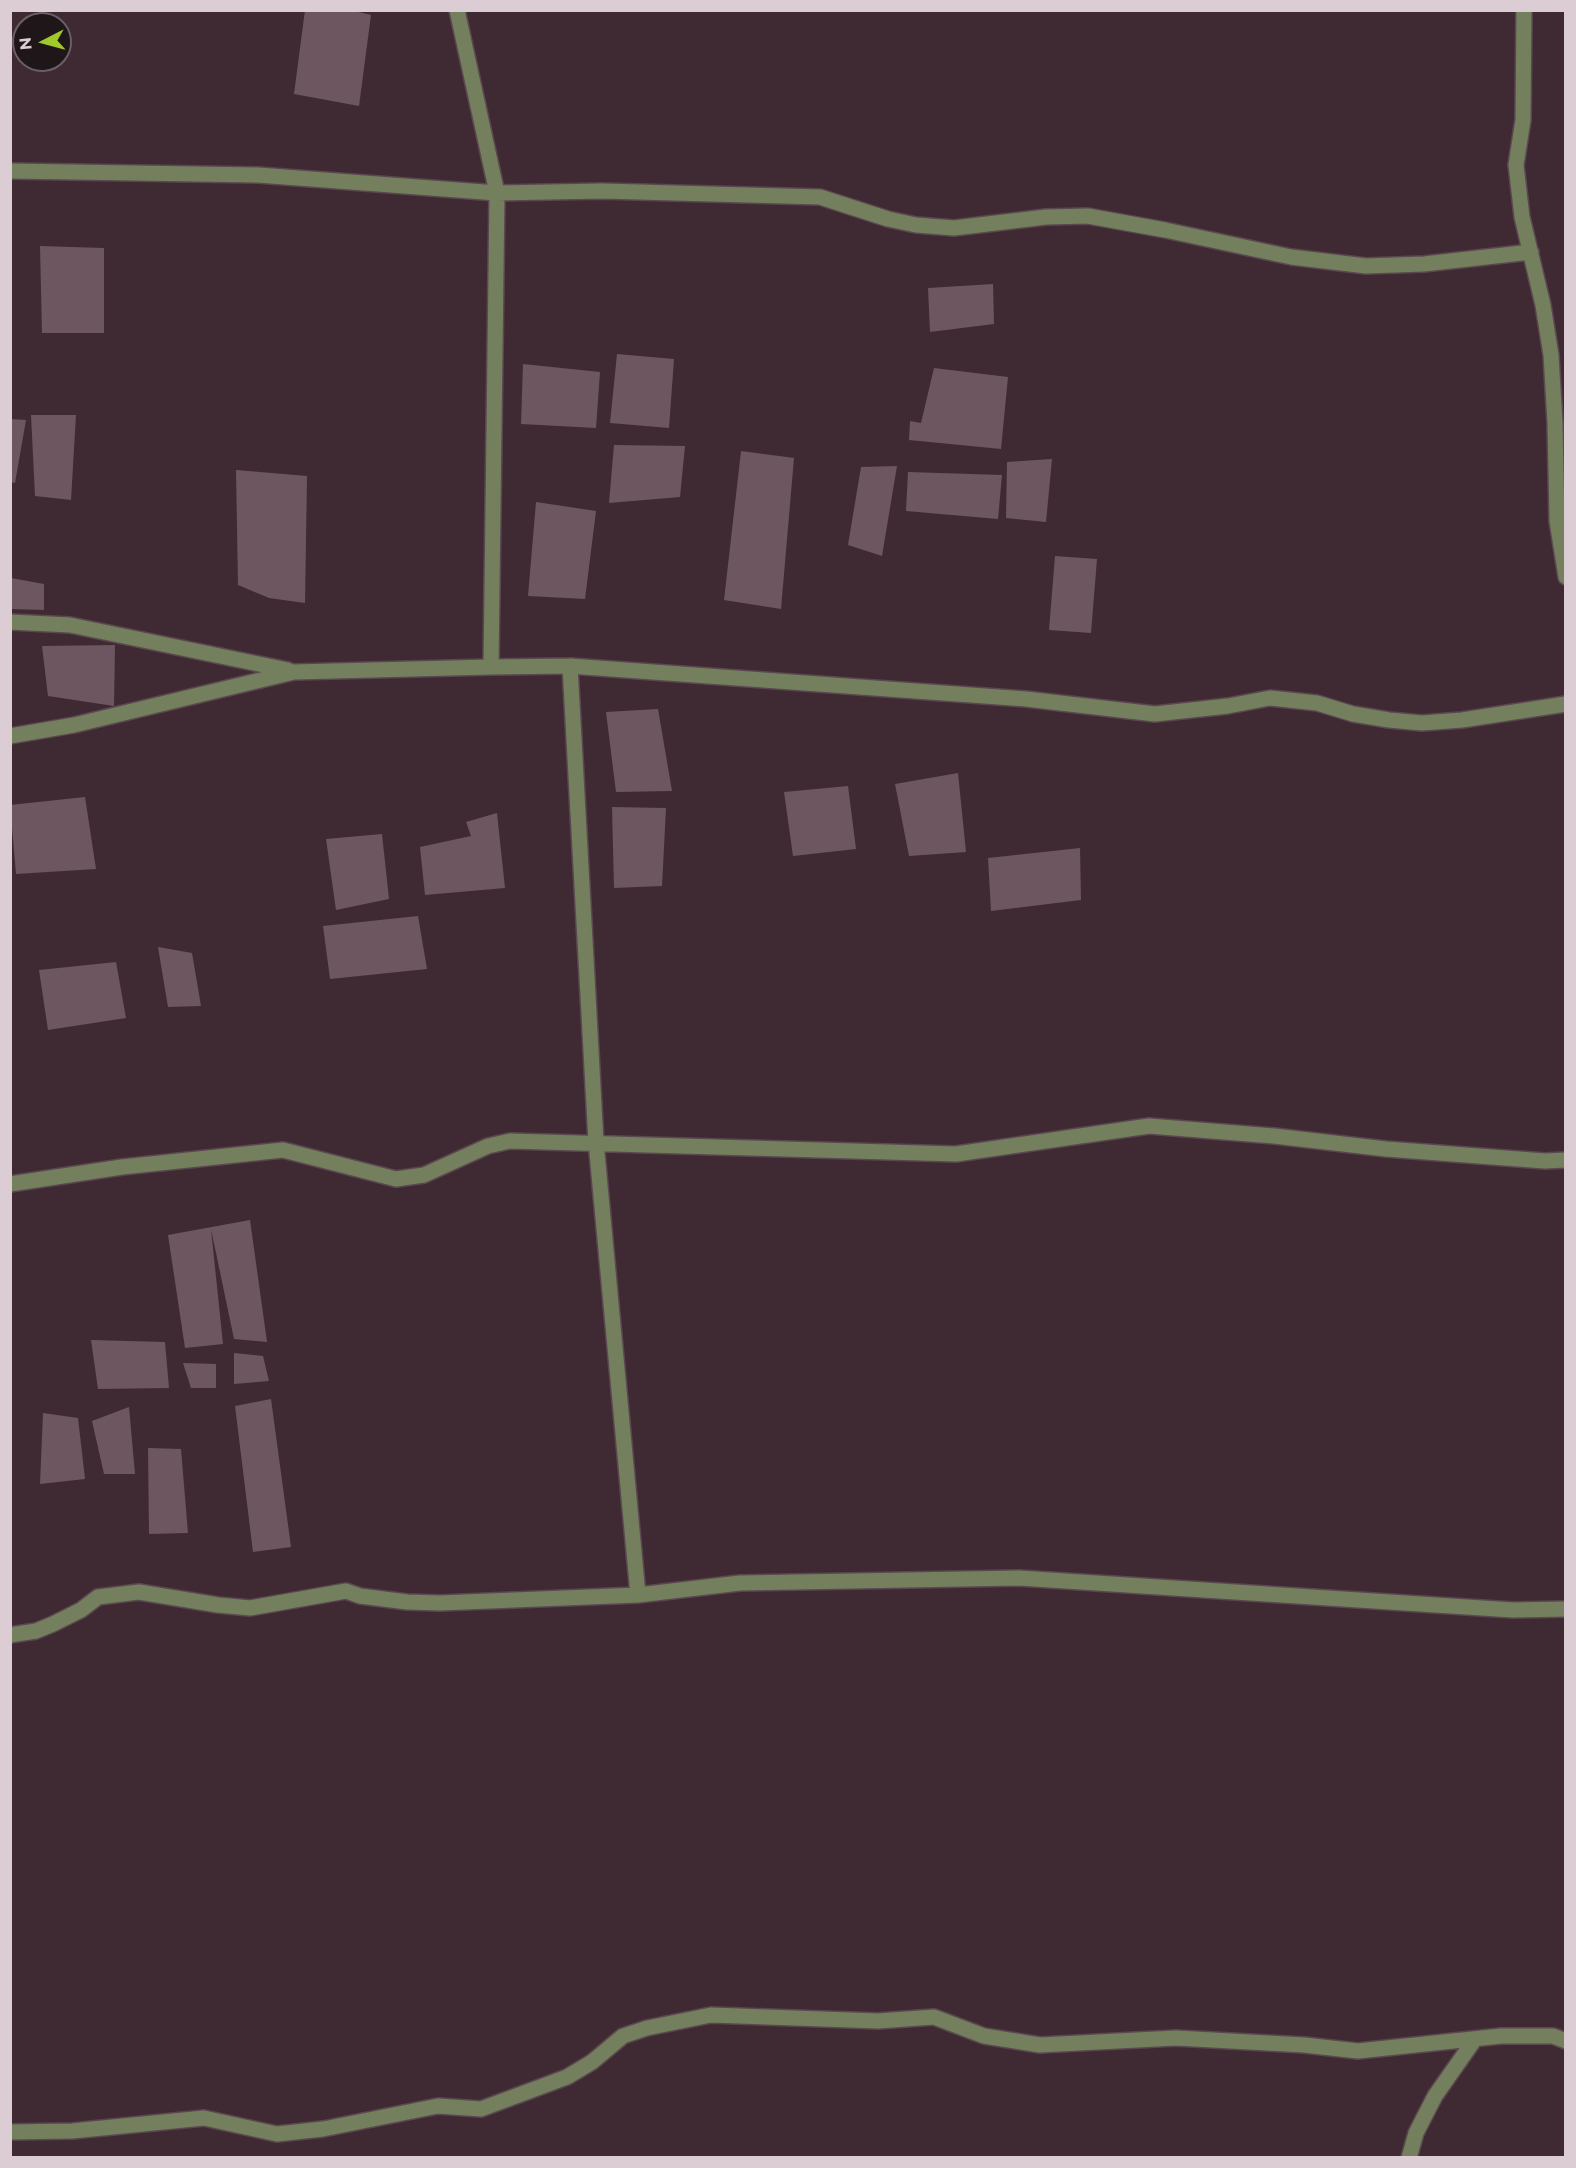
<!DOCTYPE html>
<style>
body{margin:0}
#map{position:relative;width:1576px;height:2168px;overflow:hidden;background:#3f2a33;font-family:Montserrat,sans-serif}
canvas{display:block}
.frame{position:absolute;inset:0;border:12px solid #dbcdd3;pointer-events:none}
.north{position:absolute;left:12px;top:12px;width:60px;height:60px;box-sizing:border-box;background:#1f161a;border:2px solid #6a5f64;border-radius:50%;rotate:264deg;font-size:16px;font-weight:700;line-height:24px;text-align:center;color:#dbcdd3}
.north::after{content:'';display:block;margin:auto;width:21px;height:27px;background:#a0c92c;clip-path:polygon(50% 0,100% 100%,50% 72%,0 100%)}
</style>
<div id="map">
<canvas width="1576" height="2168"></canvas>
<div class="frame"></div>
<div class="north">N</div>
</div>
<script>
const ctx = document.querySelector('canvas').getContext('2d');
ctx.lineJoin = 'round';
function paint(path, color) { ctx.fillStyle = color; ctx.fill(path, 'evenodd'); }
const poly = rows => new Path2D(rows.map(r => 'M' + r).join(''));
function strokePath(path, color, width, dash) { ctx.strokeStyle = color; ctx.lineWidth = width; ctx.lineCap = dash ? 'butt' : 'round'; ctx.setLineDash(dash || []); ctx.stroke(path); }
paint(poly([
 [305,10,350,10,371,15,359,106,294,94],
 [40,246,104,248,104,333,42,333],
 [993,284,994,324,930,332,928,288],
 [617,354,674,359,669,428,610,423],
 [523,364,600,372,596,428,521,424],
 [934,368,1008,377,1001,449,909,440,910,421,921,423],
 [31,415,76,415,71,500,35,496],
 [10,419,26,420,15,483,10,482],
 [614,445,685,446,680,497,609,503],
 [741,451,794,458,781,609,724,600],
 [1052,459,1046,522,1006,518,1007,462],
 [897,466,882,556,848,545,861,467],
 [236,470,307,476,305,603,269,598,238,585],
 [908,472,1002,475,998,519,906,511],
 [536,502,596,511,585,599,528,596],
 [1055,556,1097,559,1091,633,1049,630],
 [11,578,44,584,44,610,10,609],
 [115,645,114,706,48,696,42,646],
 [658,709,672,791,616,792,606,712],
 [958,773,966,852,909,856,895,784],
 [848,786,856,849,793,856,784,792],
 [85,797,96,869,16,874,10,805],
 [612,807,666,808,662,886,614,888],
 [497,813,505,888,425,895,420,847,471,836,466,822],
 [382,834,389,899,336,910,326,839],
 [1080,848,1081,900,991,911,988,858],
 [418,916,427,969,330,979,323,926],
 [158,947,192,953,201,1006,168,1007],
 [116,962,126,1018,48,1030,39,970],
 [250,1220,267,1342,234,1339,211,1229,223,1344,185,1348,168,1235],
 [91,1340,165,1342,169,1388,98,1389],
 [234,1353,263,1356,269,1381,234,1384],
 [183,1363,216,1364,216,1388,191,1388],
 [271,1399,291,1547,253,1552,235,1406],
 [129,1407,135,1474,104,1474,92,1421],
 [43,1413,78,1418,85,1479,40,1484],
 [148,1448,181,1449,188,1533,149,1534]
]), '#6d5660');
const minor = poly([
 [457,10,497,193,491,667],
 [1524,10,1523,120,1516,165,1522,217,1543,305,1551,355,1555,423,1557,521,1566,577],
 [10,171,258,175,497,193,602,191,820,197,888,219,916,225,954,228,1046,217,1088,216,1165,230,1291,257,1366,266,1424,264,1531,252],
 [10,622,70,625,288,670],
 [570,666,596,1142,638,1595],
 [10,736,74,725,294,672,491,667,570,666,1026,699,1155,714,1228,706,1270,698,1317,703,1353,714,1389,720,1422,723,1462,720,1566,704],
 [10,1184,122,1167,283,1150,396,1179,424,1175,488,1146,510,1141,956,1154,1149,1126,1274,1136,1386,1149,1545,1161,1566,1160],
 [10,1635,36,1631,53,1624,81,1610,98,1597,139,1592,218,1605,250,1608,346,1591,360,1596,407,1602,440,1603,638,1595,740,1583,1019,1578,1513,1610,1566,1609],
 [10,2132,72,2131,204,2118,277,2134,323,2129,438,2106,481,2109,567,2077,592,2062,623,2036,647,2028,711,2015,878,2021,934,2017,984,2036,1040,2045,1176,2038,1304,2045,1358,2051,1501,2036,1553,2036,1566,2041],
 [1409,2158,1416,2133,1435,2096,1475,2039]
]);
strokePath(minor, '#5b4750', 18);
strokePath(minor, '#737f5d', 15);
</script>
